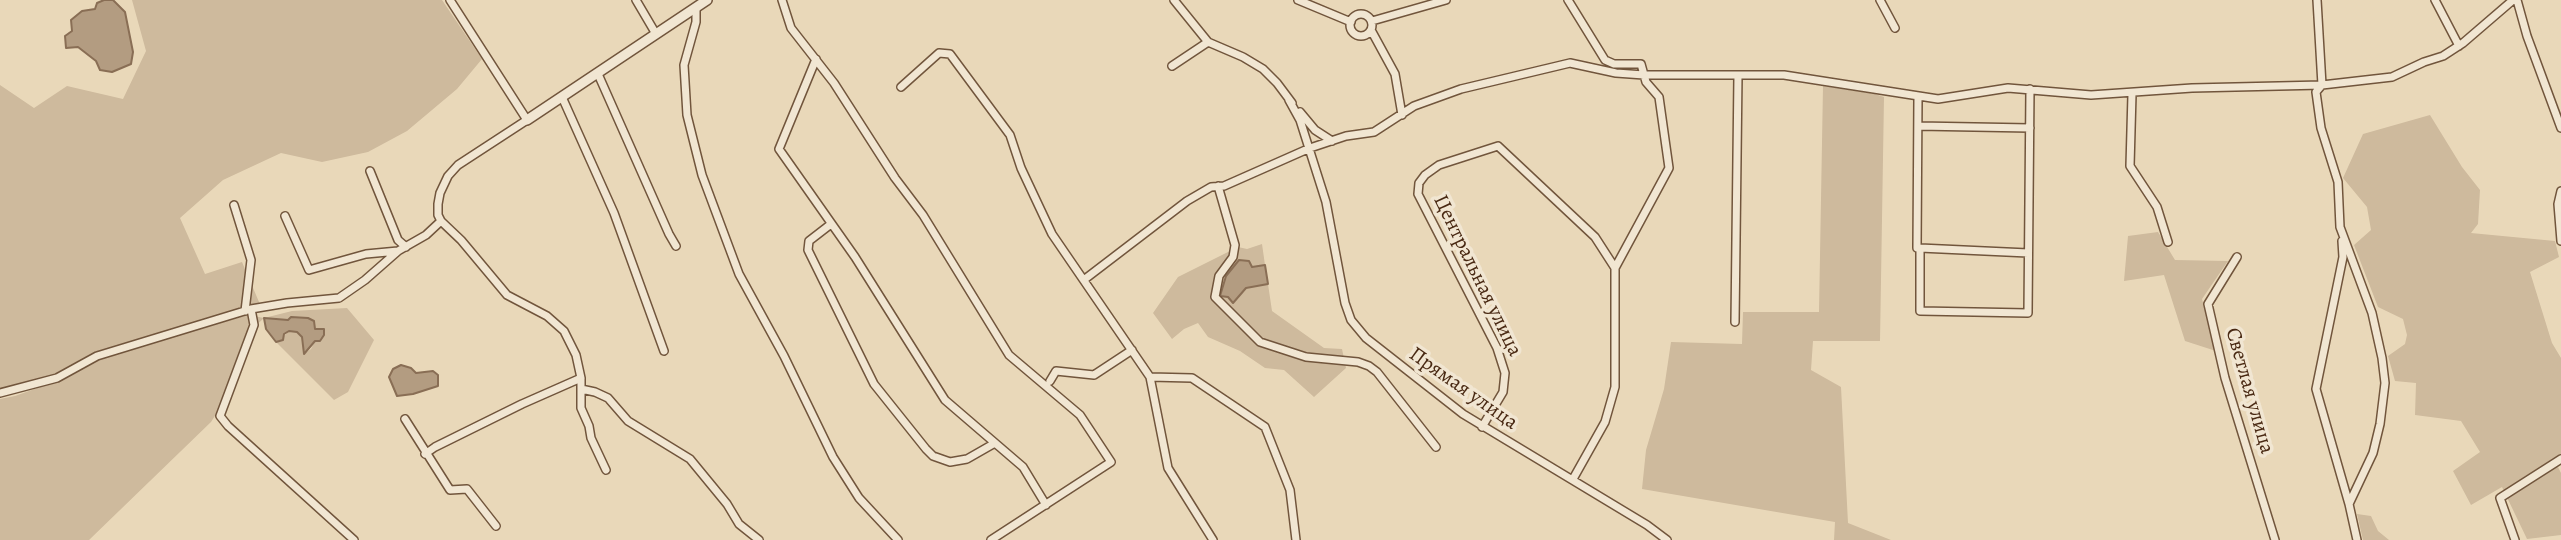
<!DOCTYPE html>
<meta charset="utf-8">
<style>
body{margin:0}
canvas{display:block;background:#e9d8b9}
</style>
<canvas width="2561" height="540"></canvas>
<script>
const ctx = document.querySelector('canvas').getContext('2d');
ctx.lineJoin = 'round';
function paint(path, color) { ctx.fillStyle = color; ctx.fill(path, 'evenodd'); }
const poly = rows => new Path2D(rows.map(r => 'M' + r).join(''));
function strokePath(path, color, width, dash) { ctx.strokeStyle = color; ctx.lineWidth = width; ctx.lineCap = dash ? 'butt' : 'round'; ctx.setLineDash(dash || []); ctx.stroke(path); }
function drawText(font, color, halo, rows, align = 'center') {
  ctx.font = font + ' Alegreya,serif'; ctx.lineWidth = 7; ctx.setLineDash([]); ctx.textBaseline = 'middle'; ctx.strokeStyle = halo; ctx.fillStyle = color; for (const [text, x, y, turn = 0] of rows) {
    ctx.save(); ctx.translate(x, y); ctx.rotate((+turn || 0) * Math.PI / 180); ctx.textAlign = isNaN(turn) ? turn : align; if (halo) ctx.strokeText(text, 0, 0); ctx.fillText(text, 0, 0); ctx.restore();
  }
}
paint(poly([
 [132,0,442,0,482,59,457,89,407,131,368,152,322,162,281,153,223,180,180,218,205,274,242,262,262,309,237,313,95,352,67,369,34,383,0,390,0,85,34,108,67,86,123,99,146,51],
 [1823,86,1875,94,1884,97,1880,341,1813,341,1811,370,1841,387,1848,523,1891,540,1834,540,1835,522,1642,489,1646,450,1664,389,1671,342,1742,344,1743,312,1819,312],
 [2430,115,2462,167,2480,190,2478,224,2471,233,2555,241,2559,257,2530,272,2552,343,2561,358,2561,459,2556,463,2561,473,2561,535,2527,539,2502,487,2471,505,2453,471,2480,452,2461,421,2415,415,2416,383,2395,381,2388,356,2405,344,2407,335,2403,319,2378,307,2354,245,2371,230,2367,207,2343,178,2363,134],
 [2158,232,2175,260,2228,261,2202,299,2216,351,2185,341,2164,275,2124,281,2128,236],
 [1262,244,1265,265,1252,267,1246,288,1268,284,1272,311,1324,348,1342,349,1346,368,1314,397,1284,370,1265,368,1240,351,1208,337,1198,323,1184,329,1172,339,1153,313,1178,277,1238,247,1247,249],
 [347,308,374,340,348,392,334,400,276,342,283,340,284,336,289,331,297,332,302,337,304,354,311,349,315,341,315,329,288,320,264,318,249,332,218,411,211,422,89,540,0,540,0,399,15,396,60,380,97,359,248,315,264,318,292,311],
 [2357,514,2371,516,2378,531,2389,540,2363,540]
]), '#ceba9d');
const water = poly([
 [104,0,113,0,125,12,133,52,131,64,112,72,100,70,96,61,78,47,66,48,65,36,72,31,71,20,82,11,95,9,97,3,104,0],
 [1239,260,1249,261,1252,267,1265,265,1268,284,1246,288,1233,303,1228,297,1220,296,1226,276,1239,260],
 [291,317,308,318,314,321,315,329,324,329,324,335,320,341,315,341,304,354,302,337,297,332,289,331,284,334,283,340,276,342,266,329,264,318,288,320,291,317],
 [401,365,411,368,416,373,433,371,438,375,438,386,413,394,397,396,389,377,393,369,401,365]
]);
paint(water, '#b39c81');
strokePath(water, '#896e55', 2);
const minor = poly([
 [450,0,527,120,458,165,448,176,440,193,438,204,438,215,441,221,461,240,507,295,547,316,564,331,576,355,581,378,581,389,595,392,608,398,628,421,690,459,727,504,739,524,759,540],
 [636,0,656,34],
 [782,0,791,28,834,83,895,178,923,215,1009,355,1080,415,1111,462,991,540],
 [1174,0,1208,42,1243,57,1263,69,1277,83,1292,103],
 [1298,0,1351,22],
 [1568,0,1605,60,1614,64,1641,64,1646,82,1659,97,1669,168,1615,268,1615,387,1605,422,1573,479],
 [1880,0,1895,28],
 [2317,0,2322,85,2316,92,2321,128,2338,182,2340,227,2372,313,2382,358,2385,383,2380,424,2373,453,2349,504,2357,540],
 [2435,0,2459,46],
 [2517,0,2527,36,2561,128],
 [696,9,696,22,684,65,687,115,702,175,739,274,784,356,833,457,859,498,898,540],
 '1350 25a11 11 0 1 1 22 0a11 11 0 1 1-22 0Z',
 [1372,21,1446,0],
 [1371,30,1395,74,1402,115],
 [816,59,779,149,855,257,945,400,1023,467,1046,505],
 [1172,66,1208,42],
 [598,74,669,234,676,246],
 [901,87,939,53,950,54,1010,135,1021,168,1052,234,1150,377,1168,468,1213,540],
 [2132,94,2130,166,2157,207,2168,242],
 [562,97,614,213,664,351],
 [1918,97,1917,248,1920,248,1920,311,2028,313,2030,89],
 [1289,100,1300,120,1326,202,1345,303,1351,320,1366,338,1463,414,1647,525,1667,540],
 [1300,112,1315,130,1332,141],
 [1918,126,2030,128],
 [370,171,398,240,406,247],
 [1218,186,1235,245,1233,257,1219,276,1215,297,1260,342,1306,357,1358,362,1369,366,1377,372,1436,447],
 [2561,191,2558,204,2561,241],
 [234,205,251,260,245,311],
 [285,216,309,270,366,254,398,251],
 [831,224,809,241,808,250,874,384,926,449,933,456,950,462,967,459,995,443],
 [2342,241,2343,257,2316,389,2349,504],
 [1920,248,2028,253],
 [2237,257,2208,304,2225,378,2275,540],
 [1085,279,1187,201,1211,187,1224,186,1310,148,1346,136,1374,132,1414,106,1461,89,1570,63,1616,73,1644,75,1784,75,1938,99,2008,88,2091,95,2192,88,2322,85,2392,77,2424,62,2443,56,2463,43,2513,0],
 [251,309,254,325,220,416,228,426,354,540],
 [1735,322,1738,75],
 [1150,377,1192,378,1265,427,1290,490,1296,540],
 [1050,381,1056,371,1094,375,1132,350],
 [581,389,581,408,589,426,591,438,606,470],
 [0,393,57,378,97,356,251,309,287,303,339,298,365,280,398,251,426,235,441,221],
 [405,419,450,490,467,489,496,526],
 [1482,427,1503,392,1505,373,1497,348,1418,194,1419,183,1425,175,1439,165,1498,146,1595,237,1615,268],
 [425,454,435,447,522,404,581,378],
 [2515,540,2500,498,2561,459]
]);
const tertiary = poly([
 [527,120,707,0]
]);
strokePath(minor, '#71553c', 10);
strokePath(tertiary, '#71553c', 12);
strokePath(minor, '#f1e6d2', 7);
strokePath(tertiary, '#f1e6d2', 9);
drawText('21px', '#492913', '#f1e6d2', [
 ["Центральная улица",1477,276,64],
 ["Прямая улица",1463,389,35],
 ["Светлая улица",2249,391,74]
]);
</script>
